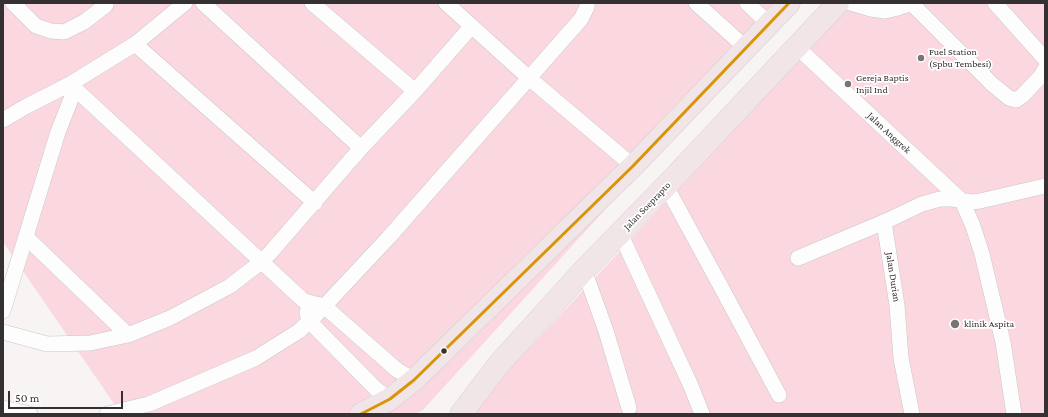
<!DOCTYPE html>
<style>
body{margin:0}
#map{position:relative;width:1048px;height:417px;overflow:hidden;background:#f9f4f4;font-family:"Crimson Pro",serif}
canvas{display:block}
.frame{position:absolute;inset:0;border:4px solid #353031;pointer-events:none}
.scale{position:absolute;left:8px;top:391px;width:115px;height:18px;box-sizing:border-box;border:2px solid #353031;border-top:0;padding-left:5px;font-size:12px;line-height:14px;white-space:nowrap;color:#353031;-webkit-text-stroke:3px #fff;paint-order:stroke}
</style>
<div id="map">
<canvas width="1048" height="417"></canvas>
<div class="frame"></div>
<div class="scale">50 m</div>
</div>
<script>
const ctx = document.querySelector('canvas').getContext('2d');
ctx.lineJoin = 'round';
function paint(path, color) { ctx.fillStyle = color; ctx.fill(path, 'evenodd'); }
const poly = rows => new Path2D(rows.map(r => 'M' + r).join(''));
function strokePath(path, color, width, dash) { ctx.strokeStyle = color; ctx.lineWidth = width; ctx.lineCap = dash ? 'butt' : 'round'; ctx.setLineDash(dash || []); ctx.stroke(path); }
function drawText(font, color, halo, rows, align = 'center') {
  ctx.font = font + ' "Crimson Pro",serif'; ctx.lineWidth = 3.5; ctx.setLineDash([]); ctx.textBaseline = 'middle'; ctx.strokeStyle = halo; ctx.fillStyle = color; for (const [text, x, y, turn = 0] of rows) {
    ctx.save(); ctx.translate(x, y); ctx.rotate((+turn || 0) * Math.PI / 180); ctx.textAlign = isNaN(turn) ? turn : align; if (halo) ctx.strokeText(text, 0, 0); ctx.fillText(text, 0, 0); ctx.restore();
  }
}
paint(poly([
 [3,3,802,3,640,171,423,410,415,414,121,414,3,242],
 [853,3,1045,3,1045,414,467,414]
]), '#fbd8df');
const minor = poly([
 [13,3,36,26,51,31,64,32,84,22,106,5,106,3],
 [203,3,361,148],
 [312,3,415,91],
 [446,3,529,78,633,166],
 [696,3,746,48],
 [747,3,769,24],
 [851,3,871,9,885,11,898,8,912,3],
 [995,3,1045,59],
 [912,4,992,84,1009,98,1016,100,1022,96,1041,76,1045,69],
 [135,44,315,203],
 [797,47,962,201,973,226,982,254,1003,342,1014,414],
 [70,84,304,301,324,306,397,370,414,380],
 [3,120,25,107,70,84,135,44,185,3],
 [666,186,720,285,779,395],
 [620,233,691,386,702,414],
 [26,237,128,335],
 [798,258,884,222],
 [584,270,606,331,629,408],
 [3,311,58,132,75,89],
 [307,312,309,321,377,390,390,399],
 [3,332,47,344,90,343,128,335,170,318,230,286,261,262,270,253,361,148,415,91,471,27],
 [3,408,30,414],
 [107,414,149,404,256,358,299,331,316,315,389,237,581,19,587,7,587,3],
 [912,414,901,358,897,305,884,222,922,204,940,199,953,199,971,202,980,201,1045,186]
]);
const highway = poly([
 [361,414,390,399,414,380,633,166,789,3],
 [461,414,499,364,584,270,666,186,838,3]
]);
strokePath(minor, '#cac6c6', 16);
strokePath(highway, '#d4d2d2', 23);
strokePath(minor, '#fefdfd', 15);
strokePath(highway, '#f2e5e8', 22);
strokePath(poly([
 [361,414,390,399,414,380,633,166,789,3]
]), '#da9407', 3);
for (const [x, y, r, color] of [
 [921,58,4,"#7a7575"],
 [848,84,4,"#7a7575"],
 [955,324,5,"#7a7575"],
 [444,351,3.5,"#353031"]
]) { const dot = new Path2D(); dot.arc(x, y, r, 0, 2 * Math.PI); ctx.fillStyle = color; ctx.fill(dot); strokePath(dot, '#fff', 1.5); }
drawText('10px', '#353031', '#fff', [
 ["Fuel Station",929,52],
 ["(Spbu Tembesi)",929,64],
 ["Gereja Baptis",856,78],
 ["Injil Ind",856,90],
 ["klinik Aspita",964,324]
], 'left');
drawText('10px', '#353031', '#fff', [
 ["Jalan Anggrek",889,133,43],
 ["Jalan Soeprapto",647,206,-46],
 ["Jalan Durian",893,277,81]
]);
</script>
